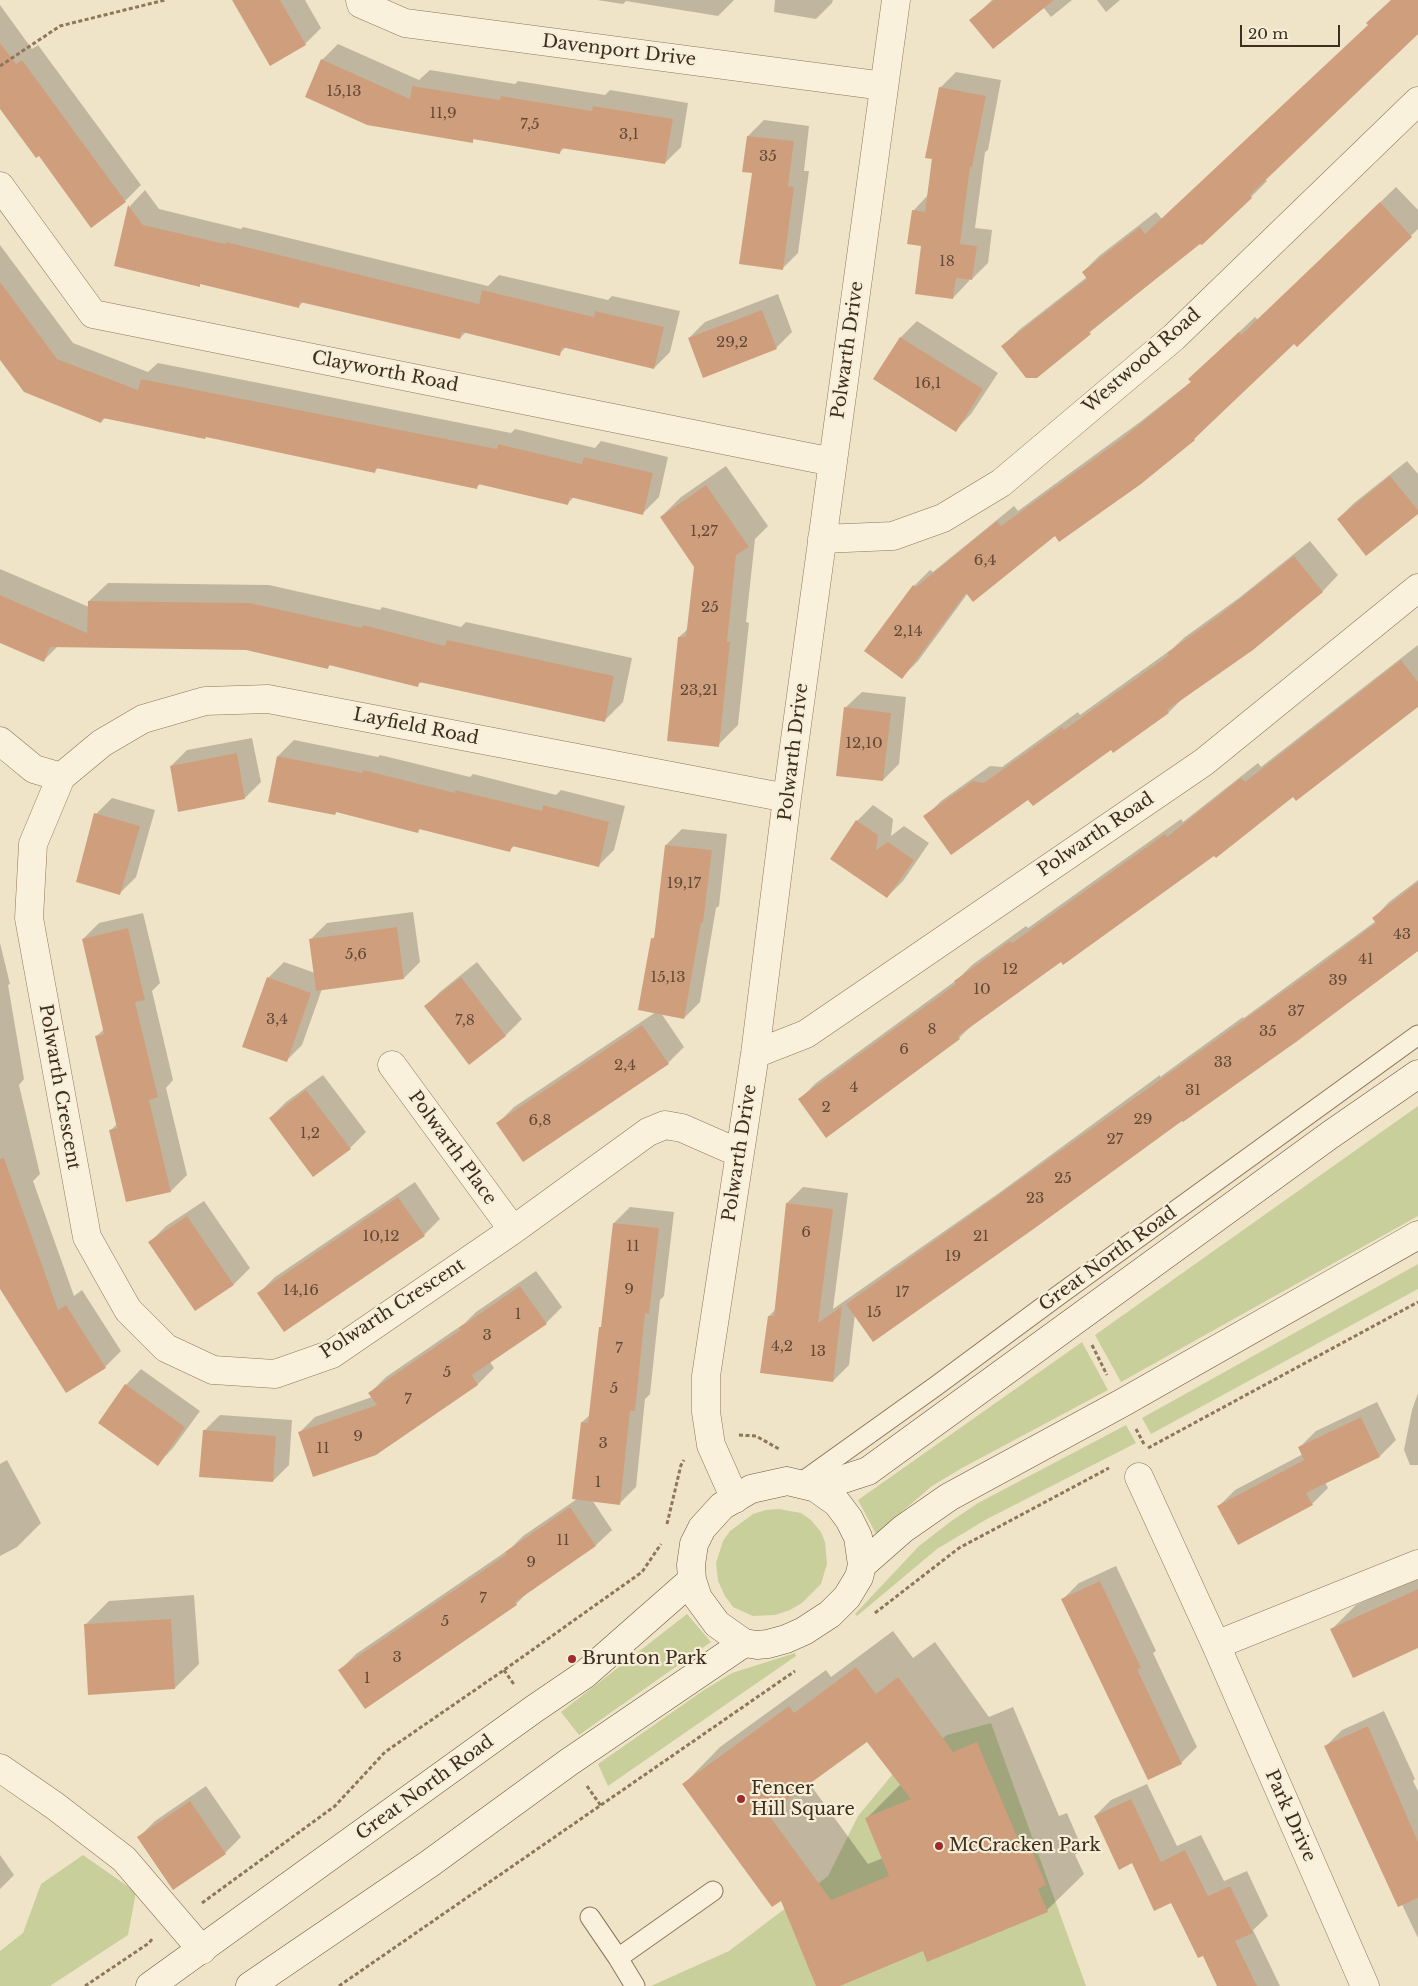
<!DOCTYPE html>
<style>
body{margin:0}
#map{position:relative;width:1418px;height:1986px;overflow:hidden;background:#f0e4c8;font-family:"Libre Baskerville",serif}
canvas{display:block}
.scale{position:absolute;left:1240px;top:25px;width:100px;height:22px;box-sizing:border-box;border:2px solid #3d2e20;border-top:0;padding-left:6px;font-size:15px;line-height:18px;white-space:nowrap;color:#3d2e20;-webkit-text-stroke:4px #f7eed8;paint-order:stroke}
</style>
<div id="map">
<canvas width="1418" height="1986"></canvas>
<div class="scale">20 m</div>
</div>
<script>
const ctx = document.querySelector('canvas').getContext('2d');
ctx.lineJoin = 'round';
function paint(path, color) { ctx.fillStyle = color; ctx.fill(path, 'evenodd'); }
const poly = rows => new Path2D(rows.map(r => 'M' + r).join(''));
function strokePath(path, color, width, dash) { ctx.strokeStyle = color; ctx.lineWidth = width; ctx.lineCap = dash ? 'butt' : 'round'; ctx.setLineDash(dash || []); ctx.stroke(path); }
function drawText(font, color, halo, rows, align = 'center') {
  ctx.font = font + ' "Libre Baskerville",serif'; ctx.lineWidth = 4.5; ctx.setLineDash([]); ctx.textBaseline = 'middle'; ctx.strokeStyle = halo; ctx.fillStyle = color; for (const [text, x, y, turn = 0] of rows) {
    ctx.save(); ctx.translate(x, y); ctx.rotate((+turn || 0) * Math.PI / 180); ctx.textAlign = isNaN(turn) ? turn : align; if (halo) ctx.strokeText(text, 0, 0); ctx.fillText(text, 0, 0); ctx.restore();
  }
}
paint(poly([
 [1418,1106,1418,1216,1121,1382,1095,1335],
 [1418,1264,1418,1289,1151,1434,1142,1418],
 [1082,1342,1108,1390,962,1468,932,1486,876,1534,858,1500],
 [1126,1425,1136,1443,987,1519,937,1549,857,1616,855,1614,919,1546,950,1522,978,1503],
 [779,1509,801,1513,811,1520,821,1532,825,1542,827,1564,821,1584,802,1603,790,1610,775,1615,753,1616,733,1607,725,1596,718,1581,716,1563,723,1541,730,1531,753,1514,766,1510],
 [687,1614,711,1642,579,1735,561,1712],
 [795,1653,796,1656,608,1786,598,1764,704,1690,732,1673],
 [991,1723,1086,1986,651,1986,729,1951,828,1876,858,1816,892,1775,947,1735],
 [83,1855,136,1892,128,1935,50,1986,0,1986,0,1951,23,1933,41,1884]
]), '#c9cf9b');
paint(poly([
 [244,0,305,0,321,28,305,44],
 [597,0,734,0,718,16,626,1,623,4],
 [775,0,833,0,832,3,816,19,774,12],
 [992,0,1072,0,1051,17,1043,7,971,20],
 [1097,0,1120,0,1106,12],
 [1391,0,1418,0,1418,34,1265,179,1267,181,1251,197,1201,242,1036,376,1003,346,1019,330,1087,277,1083,272,1099,256,1156,212,1162,219,1370,24],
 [0,5,32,49,38,45,141,185,125,201,39,155,0,107],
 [338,44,419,80,430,70,515,84,518,81,605,95,610,90,688,103,681,147,665,163,565,147,560,152,475,138,472,141,322,60],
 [956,72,1001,80,988,150,985,152,975,228,992,230,988,263,972,279,969,279,969,281,953,298,922,245,913,211,928,195,940,88],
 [764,120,809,126,804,171,809,171,798,253,782,269,753,172,744,171,748,136],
 [1396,187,1418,210,1418,229,1297,345,1294,342,1194,439,968,593,918,661,902,677,866,650,914,586,930,570,933,572,1014,506,1018,511,1140,422,1192,381,1206,363,1255,317,1258,320],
 [145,190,159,209,241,229,243,227,488,286,499,275,608,300,612,296,680,311,670,352,654,368,566,347,559,354,466,332,460,338,304,301,298,307,201,283,199,285,116,265,130,206],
 [0,245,73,343,148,372,158,363,511,433,515,429,595,448,601,441,668,457,659,497,643,513,574,497,567,504,481,483,476,488,379,467,375,471,207,436,205,438,105,418,101,422,0,358],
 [778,294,792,332,776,348,689,338,705,322],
 [917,321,998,373,971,414,956,430,875,379,901,337],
 [1407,461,1418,474,1418,512,1338,519,1354,503],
 [726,466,768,526,755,539,746,622,749,623,738,725,718,745,679,637,689,628,695,567,661,517,681,497],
 [1310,541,1338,575,1323,591,1252,649,1183,698,1169,712,1114,751,1112,748,1029,798,925,817,941,801,990,766,1002,767,1078,712,1080,715,1172,649,1185,637,1239,598],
 [0,569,89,607,89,601,108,583,269,585,380,610,382,607,461,627,466,622,632,658,623,702,604,721,422,681,417,686,331,664,327,668,246,649,58,646,43,661,0,642],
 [1418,645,1418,705,1215,854,1061,960,973,1024,959,1038,800,1099,816,1083,958,979,972,965,1026,926,1028,928,1181,819,1183,822,1258,763,1261,767],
 [862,692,906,697,899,764,883,780,845,708],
 [252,738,261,782,245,798,171,766,187,750],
 [294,740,378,757,380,755,470,777,473,774,556,795,561,790,625,806,614,850,598,866,515,845,510,850,421,828,418,831,337,811,335,814,278,756],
 [112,798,155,810,136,877,120,893,96,814],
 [873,805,893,819,891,836,904,826,929,843,903,881,887,897,857,821],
 [682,829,727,834,719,906,716,908,700,1002,684,1018,661,1013,684,1047,668,1063,498,1123,514,1107,656,1012,652,939,656,935,666,845],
 [1418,880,1418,951,855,1314,849,1365,833,1381,769,1316,776,1309,787,1203,803,1187,848,1193,833,1309,999,1193,1160,1075,1160,1077,1243,1017,1244,1018,1376,921,1374,918,1389,902],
 [413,912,420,962,404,978,322,989,302,1045,286,1061,268,978,284,962,315,973,311,939,327,923],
 [143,913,160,983,152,991,173,1080,166,1088,187,1175,171,1191,110,1131,117,1124,96,1037,104,1029,83,939,99,923],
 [0,943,10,984,8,985,24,1079,19,1085,40,1174,33,1181,74,1296,82,1290,121,1351,105,1367,67,1391,0,1284],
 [477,962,522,1019,506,1035,469,1063,425,1007,441,991],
 [323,1075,366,1132,350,1148,270,1118,286,1102],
 [415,1182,440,1219,424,1235,259,1293,275,1277],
 [204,1201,250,1268,234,1284,195,1309,150,1242,166,1226],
 [630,1207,674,1212,664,1296,660,1300,650,1394,645,1399,636,1487,620,1503,592,1500,612,1530,596,1545,527,1593,516,1604,340,1670,356,1654,511,1548,523,1536,577,1499,582,1422,591,1414,600,1328,603,1325,614,1223],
 [536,1271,562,1307,546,1323,490,1362,494,1368,478,1384,376,1454,299,1433,315,1417,372,1397,370,1393,386,1377,465,1323,476,1312],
 [141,1369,200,1411,173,1448,158,1464,126,1385],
 [1418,1393,1418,1465,1410,1465,1404,1450,1412,1410],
 [1377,1402,1396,1440,1380,1456,1325,1482,1328,1488,1312,1504,1219,1506,1235,1490,1303,1454,1300,1447,1316,1431],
 [220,1415,292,1420,289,1465,273,1481,204,1431],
 [7,1460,41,1523,17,1547,0,1556,0,1464],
 [1116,1566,1156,1651,1153,1653,1197,1747,1181,1763,1063,1599,1079,1583],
 [1418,1577,1418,1647,1332,1629,1356,1605],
 [194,1595,199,1664,175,1688,85,1625,109,1601],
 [893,1631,913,1658,935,1642,989,1717,1013,1707,1059,1816,1067,1813,1082,1848,1075,1855,1084,1874,1047,1910,923,1950,837,1986,818,1986,781,1899,684,1784,720,1747,826,1670,831,1677],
 [868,1740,901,1784,866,1819,883,1858,868,1864,809,1783],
 [1384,1711,1415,1779,1413,1781,1418,1791,1418,1938,1326,1746,1342,1730],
 [1147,1784,1177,1846,1201,1835,1224,1881,1247,1871,1268,1916,1253,1930,1280,1986,1219,1986,1204,1954,1172,1901,1133,1862,1095,1816,1111,1800],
 [206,1786,241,1837,225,1853,139,1837,155,1821],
 [0,1855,14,1875,0,1889]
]), '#0003');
paint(poly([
 [232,0,280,0,306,45,270,66],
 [994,0,1054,0,993,49,969,20],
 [1391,0,1418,0,1418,34,1250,195,1252,198,1202,245,1200,244,1089,332,1091,334,1037,378,1026,378,1001,346,1087,279,1082,272,1140,227,1145,234,1368,25,1366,23],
 [0,43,16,64,22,60,126,202,91,228,39,156,36,158,0,109],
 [321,59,410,99,412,86,500,100,501,96,592,111,593,106,673,119,665,164,561,148,560,154,473,139,473,143,367,125,305,97],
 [939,87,986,96,972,167,970,167,960,244,977,246,972,280,956,278,953,299,915,294,921,246,907,244,912,210,925,212,932,159,925,158],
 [747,136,794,141,788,186,794,187,783,270,739,264,752,173,742,172],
 [1380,202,1412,237,1297,347,1294,344,1194,439,1195,440,1141,484,1059,542,1055,536,973,602,966,593,902,679,864,651,913,585,916,587,997,521,1001,526,1123,438,1191,382,1188,379,1239,332,1241,335],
 [128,205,143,225,225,244,226,242,479,304,482,290,594,317,595,311,664,327,654,369,562,347,560,356,462,332,460,339,300,302,299,308,200,284,200,287,114,266],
 [0,282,57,359,138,390,141,379,497,449,498,444,582,464,584,457,653,473,643,515,570,497,568,505,478,484,477,489,376,468,375,473,206,437,205,439,103,418,101,423,24,392,0,360],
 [762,310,777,349,703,378,688,338],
 [900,337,983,389,956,432,873,379],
 [1390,476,1418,510,1418,514,1366,556,1337,519],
 [706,485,749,547,736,555,727,642,730,642,719,747,667,741,678,637,686,637,694,567,660,517],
 [1294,556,1323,592,1253,650,1167,710,1169,713,1113,753,1111,750,1033,806,1028,800,951,855,923,816,973,781,984,783,1062,727,1064,730,1169,655,1167,653,1221,614],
 [0,595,87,633,88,601,250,603,362,628,363,625,445,646,447,640,614,676,605,722,419,682,418,687,329,665,328,669,246,650,50,647,44,662,0,643],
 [1401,660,1418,682,1418,707,1296,801,1293,797,1216,858,1214,856,1063,965,1061,962,958,1036,960,1039,826,1138,798,1099,956,984,954,981,1010,941,1012,943,1165,834,1167,837,1241,778,1245,782],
 [844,707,891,713,883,781,836,776],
 [237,753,245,799,178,812,170,766],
 [277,756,363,773,363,770,455,793,455,790,542,811,543,805,609,822,599,867,512,846,510,852,419,829,418,833,336,812,335,815,268,802],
 [94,813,140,826,120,895,76,882],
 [856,820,878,835,876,850,888,842,914,860,887,898,830,859],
 [665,845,712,850,703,923,701,923,684,1019,638,1010,651,938,654,939],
 [1418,882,1418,951,1296,1042,1183,1122,1182,1121,1035,1228,873,1342,846,1304,1311,972,1376,923,1372,918],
 [397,927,404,979,316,991,309,939],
 [128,928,145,1000,135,1002,158,1097,149,1100,171,1192,126,1202,109,1130,117,1128,95,1036,104,1034,82,939],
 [267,977,311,993,287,1062,242,1047],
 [461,977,506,1036,469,1065,424,1006],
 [642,1025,669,1064,523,1162,496,1123],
 [306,1090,351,1149,313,1177,269,1118],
 [4,1158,58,1310,66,1305,106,1368,66,1393,0,1289,0,1159],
 [398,1197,425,1236,284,1332,257,1293],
 [786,1203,833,1209,818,1323,842,1306,833,1382,760,1373,768,1316,774,1316],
 [187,1216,234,1285,195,1311,148,1242],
 [613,1223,659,1228,649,1314,645,1313,635,1411,630,1411,620,1505,572,1499,581,1422,588,1423,599,1327,601,1327],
 [520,1286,547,1324,472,1375,478,1385,376,1455,313,1477,298,1432,377,1405,368,1393,460,1330,459,1328],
 [125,1384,185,1427,158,1466,98,1423],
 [1361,1417,1380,1457,1306,1493,1313,1505,1238,1545,1217,1506,1304,1460,1298,1447],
 [203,1430,276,1436,273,1482,199,1477],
 [570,1507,596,1546,515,1602,517,1605,365,1709,338,1670,507,1554,505,1552],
 [1100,1581,1141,1668,1137,1669,1182,1764,1148,1780,1061,1599],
 [1418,1589,1418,1648,1353,1678,1330,1629],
 [171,1619,175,1689,88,1695,84,1624],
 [856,1667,876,1694,898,1677,953,1752,977,1742,1023,1851,1031,1848,1046,1885,1038,1889,1048,1912,927,1962,923,1951,840,1986,816,1986,781,1901,772,1907,682,1784,789,1706,794,1713],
 [867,1742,911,1799,865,1818,889,1876,831,1900,768,1814],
 [1368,1726,1418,1842,1418,1898,1398,1907,1324,1746],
 [1131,1799,1161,1862,1185,1850,1208,1896,1230,1886,1253,1933,1235,1941,1257,1986,1217,1986,1203,1956,1198,1958,1171,1903,1154,1911,1132,1863,1119,1870,1094,1816],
 [190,1801,226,1854,173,1890,137,1837]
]), '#cf9f7d');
const lane = poly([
 [799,1484,936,1386,1059,1295,1418,1035],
 [590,1917,618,1958,635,1986],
 [618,1958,713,1891]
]);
const street = poly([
 [360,0,361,4,405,23,884,86],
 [0,186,93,314,833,462],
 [822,539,893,536,943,518,1001,483,1174,337,1418,101],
 [0,741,34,769,61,777],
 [755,1054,806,1034,1204,762,1418,588],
 [392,1065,513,1230],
 [739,1153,682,1128,665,1125,648,1132,513,1230,332,1354,275,1374,213,1370,166,1348,128,1310,87,1237,29,918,33,844,61,777,102,743,143,719,205,701,268,699,787,798],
 [1139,1477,1216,1645,1365,1986],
 [735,1499,711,1445,706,1412,706,1376,755,1054,787,798,896,0],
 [1216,1645,1418,1564],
 [0,1768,55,1806,124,1859,202,1950]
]);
const secondary = poly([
 [787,1481,816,1488,837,1503,849,1519,858,1537,862,1565,859,1577,847,1597,830,1614,804,1631,786,1639,768,1644,757,1645,744,1643,717,1624,698,1598,692,1580,691,1565,694,1544,702,1528,722,1506,751,1489,787,1481],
 [816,1488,868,1471,1330,1135,1418,1074],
 [862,1565,903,1529,949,1497,1122,1403,1418,1235],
 [150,1986,534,1709,584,1675,692,1580],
 [250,1986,429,1864,569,1762,744,1643]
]);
strokePath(lane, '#8d765c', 21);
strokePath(street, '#8d765c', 29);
strokePath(secondary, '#6f573f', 29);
strokePath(poly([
 [0,66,60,26,165,0],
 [1092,1345,1107,1375],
 [1136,1429,1145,1446],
 [739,1435,756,1436,779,1449],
 [1148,1448,1418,1302],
 [667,1524,681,1465,684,1460],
 [875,1613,959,1548,1109,1468],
 [504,1670,515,1686],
 [587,1786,601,1806],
 [202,1903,335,1806,385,1752,504,1670,642,1572,661,1544],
 [85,1986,149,1943,152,1939],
 [339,1986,795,1671]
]), '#8d765c', 3, [4, 2.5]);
strokePath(lane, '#faf1dc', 19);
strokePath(street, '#faf1dc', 28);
strokePath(secondary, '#faf1dc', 28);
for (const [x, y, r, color] of [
 [572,1659,5,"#9e2a2b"],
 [741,1799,5,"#9e2a2b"],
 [939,1846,5,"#9e2a2b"]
]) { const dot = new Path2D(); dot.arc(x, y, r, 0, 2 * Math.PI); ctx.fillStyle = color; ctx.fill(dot); strokePath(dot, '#f7eed8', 2); }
drawText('15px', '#624a37', null, [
 ["15,13",344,92],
 ["11,9",443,114],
 ["7,5",530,125],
 ["3,1",629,135],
 ["35",768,157],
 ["18",947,262],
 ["29,2",732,343],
 ["16,1",928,384],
 ["1,27",704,532],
 ["6,4",985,561],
 ["25",710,608],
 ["2,14",908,632],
 ["23,21",699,691],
 ["12,10",864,744],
 ["19,17",684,884],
 ["43",1402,935],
 ["5,6",356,955],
 ["41",1366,960],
 ["12",1010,970],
 ["15,13",668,978],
 ["39",1338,981],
 ["10",982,990],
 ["37",1296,1012],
 ["3,4",277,1020],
 ["7,8",465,1021],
 ["8",932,1030],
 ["35",1268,1032],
 ["6",904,1050],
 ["33",1223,1063],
 ["2,4",625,1066],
 ["4",854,1088],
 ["31",1193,1091],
 ["2",826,1108],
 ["29",1143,1120],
 ["6,8",540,1121],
 ["1,2",310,1134],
 ["27",1115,1140],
 ["25",1063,1179],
 ["23",1035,1199],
 ["6",806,1233],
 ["10,12",381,1237],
 ["21",981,1237],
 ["11",633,1247],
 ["19",953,1257],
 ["9",629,1290],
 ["14,16",301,1291],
 ["17",902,1293],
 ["15",874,1313],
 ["1",518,1315],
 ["3",487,1336],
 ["4,2",782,1347],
 ["7",619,1349],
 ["13",818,1352],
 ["5",447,1373],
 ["5",614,1389],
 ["7",408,1400],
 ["9",358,1437],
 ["3",603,1444],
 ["11",323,1449],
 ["1",598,1483],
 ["11",563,1541],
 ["9",531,1563],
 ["7",483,1599],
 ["5",445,1622],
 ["3",397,1658],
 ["1",367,1679]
]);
drawText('18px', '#3d2e20', '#f7eed8', [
 ["Davenport Drive",619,51,7],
 ["Polwarth Drive",848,350,-82],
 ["Westwood Road",1142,361,-41],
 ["Clayworth Road",385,372,11],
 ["Layfield Road",416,727,11],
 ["Polwarth Drive",794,752,-83],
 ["Polwarth Road",1096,835,-34],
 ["Polwarth Crescent",59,1087,80],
 ["Polwarth Place",452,1148,54],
 ["Polwarth Drive",740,1153,-81],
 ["Great North Road",1108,1259,-36],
 ["Polwarth Crescent",393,1309,-33],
 ["Great North Road",425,1788,-36],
 ["Park Drive",1290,1816,66]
]);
drawText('18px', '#3d2e20', '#f7eed8', [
 ["Brunton Park",582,1659],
 ["Fencer",751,1789],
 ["Hill Square",751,1810],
 ["McCracken Park",949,1846]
], 'left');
</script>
